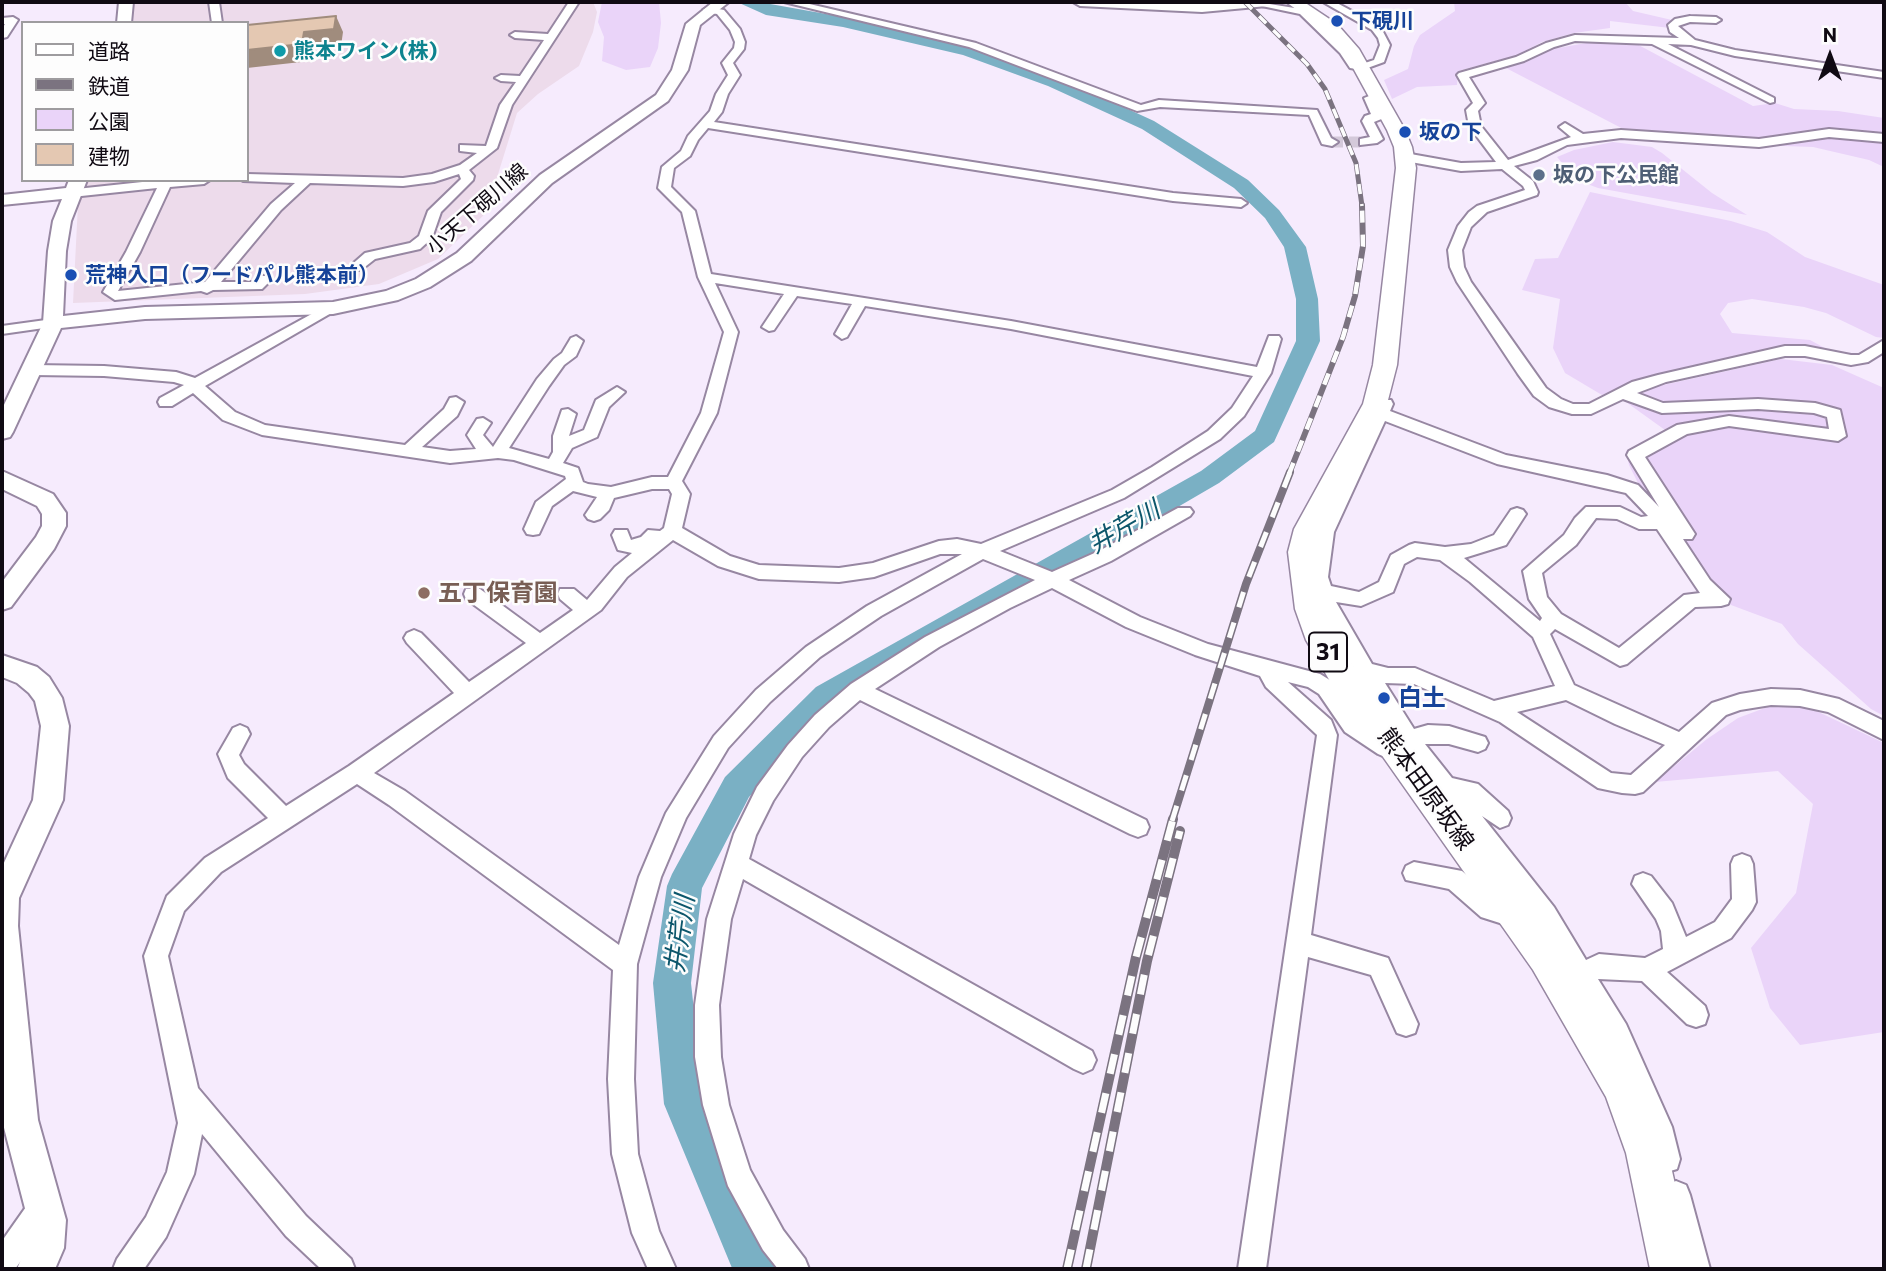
<!DOCTYPE html>
<meta charset="utf-8">
<style>
body{margin:0}
#map{position:relative;width:1886px;height:1271px;overflow:hidden;background:#f6ebfd;font-family:Commissioner,"Noto Sans JP",sans-serif}
canvas{display:block}
.frame{position:absolute;inset:0;border:4px solid #100a13;pointer-events:none}
.legend{position:absolute;left:21px;top:21px;width:228px;height:161px;box-sizing:border-box;background:#fdfdfd;border:2px solid #9e9c9f;margin:0;padding:9px 12px;list-style:none;font-size:21px;color:#100a13}
.legend li{display:flex;align-items:center;gap:14px;height:35px}
.legend b{width:35px;border:2px solid #9e9c9f}
.north{position:absolute;left:1795px;top:21px;width:70px;height:70px;-webkit-text-stroke:5px #fdfdfd;paint-order:stroke;rotate:0deg;font-size:19px;font-weight:700;line-height:28px;text-align:center;color:#100a13}
.north::after{content:'';display:block;margin:auto;width:24px;height:32px;background:#100a13;clip-path:polygon(50% 0,100% 100%,50% 72%,0 100%)}
</style>
<div id="map">
<canvas width="1886" height="1271"></canvas>
<div class="frame"></div>
<ul class="legend">
<li><b style="height:9px;background:#fff"></b>道路</li>
<li><b style="height:9px;background:#7b7380"></b>鉄道</li>
<li><b style="height:19px;background:#ead4f9"></b>公園</li>
<li><b style="height:19px;background:#e4c8b2"></b>建物</li>
</ul>
<div class="north">N</div>
</div>
<script>
const ctx = document.querySelector('canvas').getContext('2d');
ctx.lineJoin = 'round';
function paint(path, color) { ctx.fillStyle = color; ctx.fill(path, 'evenodd'); }
const poly = rows => new Path2D(rows.map(r => 'M' + r).join(''));
function strokePath(path, color, width, dash) { ctx.strokeStyle = color; ctx.lineWidth = width; ctx.lineCap = dash ? 'butt' : 'round'; ctx.setLineDash(dash || []); ctx.stroke(path); }
function drawText(font, color, halo, rows, align = 'center') {
  ctx.font = font + ' Commissioner,"Noto Sans JP",sans-serif'; ctx.lineWidth = 5; ctx.setLineDash([]); ctx.textBaseline = 'middle'; ctx.strokeStyle = halo; ctx.fillStyle = color; for (const [text, x, y, turn = 0] of rows) {
    ctx.save(); ctx.translate(x, y); ctx.rotate((+turn || 0) * Math.PI / 180); ctx.textAlign = isNaN(turn) ? turn : align; if (halo) ctx.strokeText(text, 0, 0); ctx.fillText(text, 0, 0); ctx.restore();
  }
}
paint(poly([
 [134,2,593,2,597,12,593,32,579,66,538,94,517,113,486,213,438,259,379,284,305,294,73,303,78,204,87,180,247,180,247,23,131,23]
]), '#eddbeb');
paint(poly([
 [602,2,659,2,661,23,658,48,650,67,626,70,602,61,604,37,598,22],
 [1454,2,1625,2,1633,11,1672,20,1670,28,1610,21,1610,28,1574,33,1542,42,1518,55,1458,71,1457,85,1417,87,1392,99,1384,80,1408,69,1414,46,1420,35,1455,11],
 [1597,41,1631,41,1753,106,1775,103,1794,109,1838,111,1884,118,1884,167,1869,160,1813,147,1671,142,1629,132,1506,68,1553,49],
 [1613,142,1652,147,1662,153,1712,193,1747,215,1598,188,1577,180,1557,157,1574,150],
 [1590,192,1731,221,1767,232,1805,257,1884,285,1884,338,1876,337,1826,313,1804,307,1752,299,1728,303,1720,314,1732,333,1810,340,1832,352,1808,349,1657,376,1602,395,1565,373,1553,348,1560,299,1522,290,1535,259,1558,258],
 [1781,359,1832,365,1884,388,1884,716,1871,709,1798,644,1782,624,1731,605,1697,585,1647,501,1629,465,1626,451,1665,430,1626,402,1654,387],
 [1770,706,1810,708,1884,743,1884,1032,1800,1045,1770,1008,1751,948,1796,893,1813,804,1778,771,1655,782,1707,739,1738,718]
]), '#ead4f9');
paint(poly([
 [737,2,759,2,843,17,974,47,1060,78,1154,121,1248,180,1279,210,1306,247,1318,299,1320,341,1274,442,1219,483,838,705,749,797,702,888,691,983,704,1103,762,1238,777,1253,783,1269,732,1268,664,1104,653,983,667,886,672,874,725,777,816,687,1201,471,1255,431,1296,341,1296,299,1284,247,1265,218,1234,188,1142,129,1048,86,963,55,843,27,766,15,737,2]
]), '#7ab0c4');
strokePath(poly([
 [1332,142,1364,142]
]), '#d4c9da', 11, [11, 6]);
const street = poly([
 [209,2,219,2,222,23,212,23,209,2],
 [569,2,579,2,512,105,497,148,469,170,474,176,473,180,441,212,432,238,420,249,375,259,361,270,351,270,349,267,365,253,410,243,419,236,428,211,461,179,459,174,434,182,403,186,310,183,281,210,221,282,253,282,260,276,270,276,272,279,262,289,213,290,207,293,201,291,115,300,103,292,126,252,157,188,72,197,67,196,67,190,161,180,210,180,204,184,170,187,140,252,118,291,205,282,271,204,295,183,243,181,247,180,247,174,403,178,432,174,460,165,477,153,460,151,460,145,486,146,500,105,516,82,501,81,495,78,501,75,520,76,544,40,515,38,510,35,515,32,548,34,569,2],
 [784,2,801,2,976,43,1141,105,1159,100,1317,110,1331,138,1338,142,1332,146,1322,144,1309,115,1160,107,1137,111,969,47,784,2],
 [1257,2,1307,10,1348,49,1359,65,1374,60,1380,45,1378,38,1372,30,1323,2,1335,2,1380,26,1390,45,1384,62,1362,70,1350,68,1340,53,1300,14,1257,5,1257,2],
 [708,7,724,10,740,29,745,42,744,49,733,63,740,75,728,94,722,112,714,122,1173,193,1241,199,1247,203,1241,207,1173,201,708,128,698,140,690,156,674,168,671,187,695,211,711,274,1011,321,1257,367,1269,336,1279,336,1281,339,1271,373,1244,416,1220,439,1124,498,1000,551,1052,572,1099,551,1178,508,1190,508,1193,512,1190,516,1111,561,1069,580,1140,617,1208,644,1320,674,1333,682,1359,720,1392,742,1395,748,1392,754,1385,757,1378,754,1345,732,1319,694,1308,687,1288,682,1331,720,1337,735,1311,935,1388,958,1418,1024,1415,1033,1406,1036,1397,1033,1371,975,1308,957,1266,1269,1238,1269,1317,735,1266,687,1260,676,1195,655,1126,627,1052,588,1010,608,939,647,875,689,1146,820,1149,827,1146,834,1138,837,1130,834,860,700,829,727,802,757,773,801,756,835,749,859,1092,1051,1096,1060,1092,1069,1083,1073,1074,1069,743,879,731,919,719,1005,721,1057,729,1105,750,1170,783,1230,805,1259,809,1269,778,1269,763,1250,728,1186,703,1105,695,1057,695,1005,707,919,734,834,757,787,788,745,815,715,851,684,925,637,1035,580,983,559,881,616,820,657,770,702,728,748,686,818,661,877,637,964,634,1079,638,1154,659,1231,676,1269,648,1269,632,1233,612,1154,608,1079,613,970,389,805,357,784,221,872,184,911,168,956,198,1088,306,1216,351,1259,355,1269,321,1269,286,1236,202,1134,194,1174,166,1237,144,1269,113,1269,117,1259,146,1217,167,1172,178,1123,144,956,167,896,205,858,268,818,228,778,218,754,233,728,240,725,247,728,250,734,239,755,244,764,286,806,349,766,454,693,407,643,404,638,407,633,414,630,421,633,469,682,526,643,466,599,464,594,466,589,480,589,540,633,573,610,560,599,558,594,560,589,574,589,587,600,615,567,632,553,618,550,612,535,615,530,627,530,631,540,641,537,648,530,660,531,664,528,672,494,669,489,652,489,614,498,609,510,600,519,594,521,588,519,585,515,597,497,573,491,552,506,539,534,533,535,527,534,524,529,536,502,566,479,565,476,514,460,498,458,450,463,262,435,223,420,193,393,172,406,160,406,158,402,160,398,184,385,174,382,104,376,33,375,25,370,33,365,104,366,176,372,195,378,328,305,335,309,333,312,205,386,235,412,265,425,405,445,444,409,450,398,456,397,464,402,457,416,422,447,450,451,476,449,467,435,477,419,483,418,491,423,483,435,493,447,537,379,554,359,562,353,571,338,576,336,583,341,576,356,564,365,549,386,509,448,549,459,553,452,553,436,562,410,568,409,576,414,569,436,584,430,596,400,617,387,625,392,609,407,597,437,572,448,563,463,578,468,583,482,588,484,611,487,652,477,668,477,701,413,724,332,698,277,682,212,658,188,662,167,681,151,688,136,710,111,716,94,728,75,722,63,734,48,735,42,730,30,717,14,704,12,703,10,708,7],
 [715,283,784,294,762,327,769,331,774,330,797,296,852,304,835,334,842,339,847,337,865,306,1011,329,1253,376,1232,408,1208,431,1152,467,1112,490,981,544,957,539,939,541,873,563,839,568,759,565,730,556,682,528,690,494,682,481,717,413,738,332,715,283],
 [673,540,718,566,759,579,839,582,874,577,940,554,962,554,867,606,806,647,756,690,714,736,666,813,639,877,619,945,405,791,374,773,601,610,627,577,673,540],
 [1690,16,1716,17,1721,20,1716,23,1690,22,1678,26,1695,40,1735,50,1884,72,1884,78,1735,56,1691,45,1668,44,1774,98,1774,102,1770,103,1652,44,1575,41,1554,47,1524,61,1469,77,1485,103,1478,111,1481,126,1508,160,1571,137,1559,127,1565,123,1583,134,1621,130,1759,139,1829,129,1884,134,1884,142,1829,137,1759,147,1621,138,1567,145,1537,160,1514,166,1533,181,1538,192,1537,195,1487,212,1471,227,1462,250,1464,267,1471,282,1546,388,1561,399,1573,404,1589,404,1632,382,1658,375,1785,346,1805,346,1851,355,1859,355,1884,340,1884,352,1868,362,1851,365,1805,356,1785,356,1666,382,1637,393,1663,403,1758,399,1815,403,1840,410,1846,436,1838,441,1729,426,1687,434,1645,457,1695,534,1692,539,1683,539,1710,580,1730,599,1728,604,1721,606,1695,607,1627,664,1620,666,1555,629,1550,634,1574,685,1679,732,1712,703,1740,694,1771,689,1800,690,1839,699,1884,721,1884,740,1828,712,1800,706,1771,705,1740,710,1726,715,1643,792,1635,794,1622,793,1598,788,1500,722,1414,684,1385,683,1414,729,1428,725,1449,726,1485,737,1488,743,1485,749,1478,752,1449,744,1425,744,1452,778,1478,784,1508,811,1511,818,1508,825,1500,828,1482,816,1554,907,1586,960,1599,954,1645,958,1663,949,1661,931,1656,919,1632,884,1635,876,1643,873,1651,876,1672,903,1686,937,1715,922,1732,899,1731,864,1734,857,1742,854,1750,857,1753,864,1756,902,1752,910,1731,938,1667,972,1705,1006,1708,1015,1705,1024,1696,1027,1687,1024,1642,981,1598,979,1626,1024,1672,1127,1680,1159,1677,1169,1667,1172,1657,1169,1646,1127,1608,1042,1538,923,1402,745,1330,630,1316,600,1310,577,1316,532,1379,400,1391,400,1393,404,1390,411,1506,455,1607,475,1638,485,1659,507,1627,455,1629,451,1677,425,1729,416,1829,429,1827,417,1814,413,1758,409,1662,413,1623,399,1591,414,1572,414,1549,407,1534,396,1518,374,1457,282,1450,267,1448,250,1458,226,1469,212,1477,206,1525,190,1523,186,1502,169,1461,171,1405,161,1399,157,1405,153,1461,163,1496,162,1469,126,1466,110,1473,103,1457,75,1459,73,1516,57,1546,43,1575,35,1679,38,1670,32,1668,25,1675,19,1690,16],
 [1385,421,1497,464,1626,493,1648,516,1641,517,1620,507,1586,507,1575,518,1564,535,1523,571,1529,599,1542,618,1540,621,1464,558,1506,545,1526,514,1523,510,1517,508,1511,510,1494,535,1471,544,1445,547,1415,543,1409,545,1391,555,1379,582,1359,592,1331,586,1328,577,1334,532,1385,421],
 [1596,518,1617,519,1639,529,1657,529,1700,593,1684,595,1619,648,1561,614,1547,597,1542,573,1576,545,1596,518],
 [1417,557,1440,560,1470,582,1533,637,1555,686,1494,701,1415,668,1388,668,1372,664,1336,602,1361,606,1393,592,1404,564,1417,557],
 [1566,700,1615,724,1665,745,1631,775,1611,773,1517,712,1566,700],
 [2,18,13,17,18,20,7,37,3,38,2,29,5,24,2,24,2,18],
 [1377,93,1383,96,1376,100,1384,118,1374,122,1383,139,1377,143,1360,145,1360,139,1370,137,1362,121,1365,116,1371,114,1364,98,1377,93],
 [53,319,58,320,60,323,58,326,2,334,2,326,53,319],
 [1414,862,1462,871,1496,900,1511,905,1515,913,1511,921,1503,924,1481,917,1449,889,1406,880,1403,873,1406,866,1414,862],
 [1676,1181,1686,1185,1690,1195,1710,1269,1682,1269,1662,1195,1666,1185,1676,1181],
 [43,1193,53,1197,57,1207,53,1217,15,1269,2,1269,2,1241,33,1197,43,1193]
]);
const secondary = poly([
 [119,2,133,2,131,23,117,23,119,2],
 [713,2,729,2,700,25,688,70,668,101,552,183,471,261,430,287,398,300,333,314,145,319,61,328,13,432,10,437,2,439,2,409,43,323,48,251,53,221,62,199,2,205,2,195,66,188,69,180,87,180,71,221,66,251,63,316,145,307,333,302,386,291,416,279,457,253,540,175,656,95,672,70,686,24,713,2],
 [1073,2,1202,4,1274,2,1267,6,1202,12,1080,6,1073,2],
 [2,471,53,494,66,513,66,526,54,549,11,607,2,610,2,582,36,537,42,526,42,514,37,506,2,489,2,471],
 [2,655,37,667,49,677,62,698,69,726,63,800,19,898,18,926,38,1120,66,1220,64,1248,55,1269,17,1269,26,1247,28,1220,2,1120,2,867,33,800,41,726,35,701,29,693,17,683,2,677,2,655]
]);
const primary = poly([
 [1286,2,1304,2,1337,24,1359,49,1405,130,1412,147,1416,168,1397,365,1387,404,1322,529,1316,552,1325,609,1335,637,1353,665,1559,944,1636,1072,1668,1153,1694,1269,1650,1269,1626,1153,1606,1097,1533,970,1331,683,1306,640,1295,609,1288,552,1294,529,1363,404,1373,365,1396,168,1394,147,1387,130,1346,55,1325,30,1286,2]
]);
strokePath(street, '#9787a2', 4);
strokePath(secondary, '#9787a2', 4);
strokePath(primary, '#9787a2', 3);
paint(street, '#fff');
paint(secondary, '#fff');
paint(primary, '#fff');
const railFar3 = poly([
 [1245,2,1307,64,1325,89,1356,163,1362,206]
]);
const railFar2 = poly([
 [1289,474,1343,337,1355,296,1363,246,1362,205]
]);
const railFar1 = poly([
 [1172,821,1246,584,1290,472]
]);
const rail = poly([
 [1067,1269,1136,957,1173,819],
 [1086,1269,1147,961,1180,831]
]);
strokePath(railFar3, '#7b7380', 5);
strokePath(railFar2, '#7b7380', 6);
strokePath(railFar1, '#7b7380', 8);
strokePath(rail, '#7b7380', 10);
strokePath(railFar3, '#fdfdfd', 3.5, [10]);
strokePath(railFar2, '#fdfdfd', 4.5, [12]);
strokePath(railFar1, '#fdfdfd', 5, [16]);
strokePath(rail, '#fdfdfd', 7, [20]);
paint(poly([
 [336,16,343,32,341,46,311,49,310,61,247,68,247,50]
]), '#a08c7d');
const building = poly([
 [336,16,334,29,304,32,302,44,247,50,247,25,336,16]
]);
paint(building, '#e4c8b2');
strokePath(building, '#a08c7d', 2);
for (const [x, y, r, color] of [
 [1337,21,7,"#1a4fb4"],
 [280,51,7,"#0f9aa8"],
 [1405,132,7,"#1a4fb4"],
 [1539,175,7,"#5c6f8a"],
 [71,275,7,"#1a4fb4"],
 [424,593,7,"#8d6e63"],
 [1384,698,7,"#1a4fb4"]
]) { const dot = new Path2D(); dot.arc(x, y, r, 0, 2 * Math.PI); ctx.fillStyle = color; ctx.fill(dot); strokePath(dot, '#fdfdfd', 2.5); }
drawText('bold 21px', '#164399', '#fdfdfd', [
 ["下硯川",1351,21],
 ["坂の下",1419,132],
 ["荒神入口（フードパル熊本前）",85,275]
], 'left');
drawText('bold 21px', '#0d838f', '#fdfdfd', [
 ["熊本ワイン(株)",294,51]
], 'left');
drawText('bold 21px', '#4e5e75', '#fdfdfd', [
 ["坂の下公民館",1553,175]
], 'left');
drawText('21px', '#100a13', '#fdfdfd', [
 ["小天下硯川線",477,209,-41]
]);
for (const [x, y, w] of [
 [1328,652,38]
]) { const box = new Path2D(); box.roundRect(x - w / 2, y - 19.5, w, 39, 5); ctx.fillStyle = '#fdfdfd'; ctx.fill(box); strokePath(box, '#100a13', 2); }
drawText('bold 23px', '#100a13', null, [
 ["31",1328,652]
]);
drawText('bold 24px', '#785e54', '#fdfdfd', [
 ["五丁保育園",438,593]
], 'left');
drawText('bold 24px', '#164399', '#fdfdfd', [
 ["白土",1398,698]
], 'left');
drawText('24px', '#100a13', '#fdfdfd', [
 ["熊本田原坂線",1426,789,54]
]);
drawText('italic 26px', '#0c566b', '#fdfdfd', [
 ["井芹川",1124,527,-30],
 ["井芹川",680,934,-82]
]);
</script>
